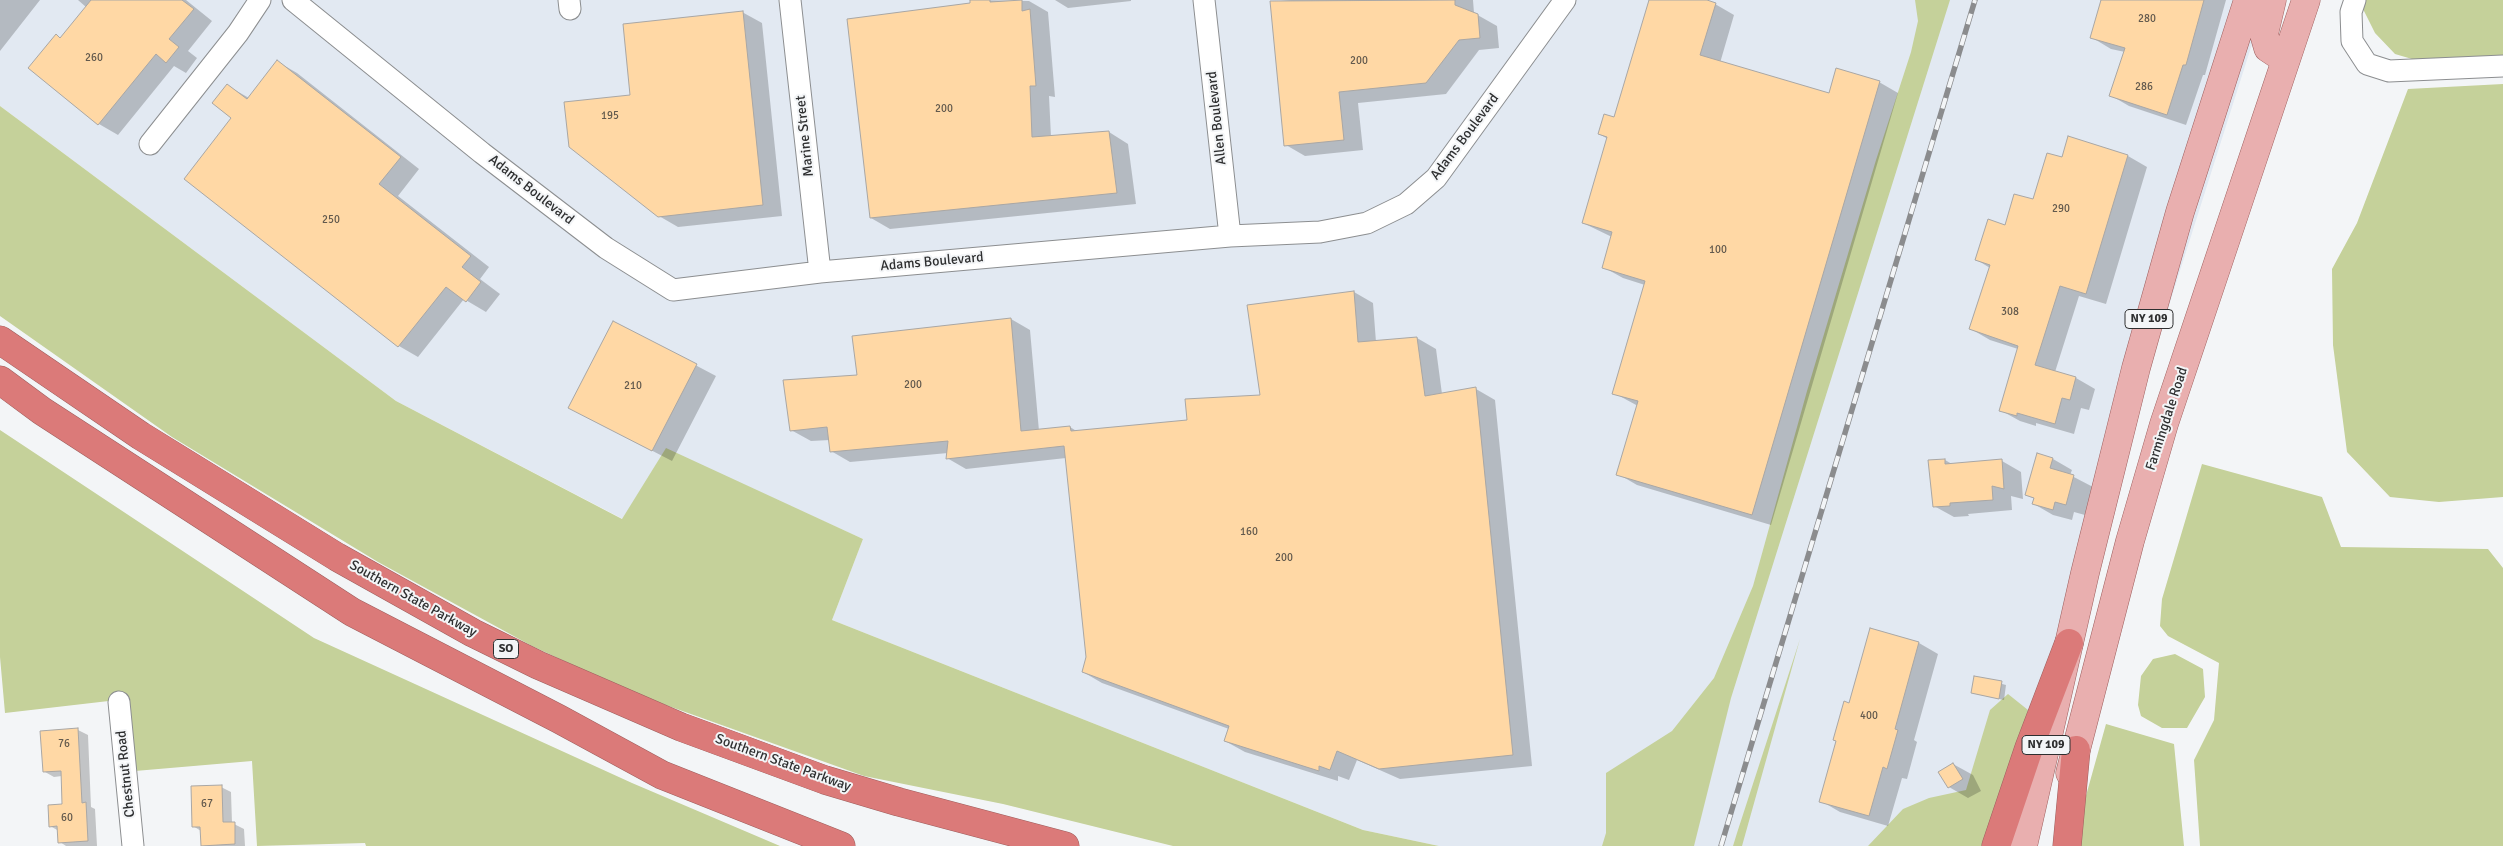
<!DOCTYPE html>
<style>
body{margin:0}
canvas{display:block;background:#f3f5f7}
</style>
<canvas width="2503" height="846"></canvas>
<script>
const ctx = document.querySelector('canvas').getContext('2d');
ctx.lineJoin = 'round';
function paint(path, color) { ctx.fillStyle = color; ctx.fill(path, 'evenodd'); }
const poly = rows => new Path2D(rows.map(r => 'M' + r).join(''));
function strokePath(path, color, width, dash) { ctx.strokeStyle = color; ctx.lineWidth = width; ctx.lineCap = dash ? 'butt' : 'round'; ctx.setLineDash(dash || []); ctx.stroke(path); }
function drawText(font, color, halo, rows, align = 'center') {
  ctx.font = font + ' Signika,sans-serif'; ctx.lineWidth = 4; ctx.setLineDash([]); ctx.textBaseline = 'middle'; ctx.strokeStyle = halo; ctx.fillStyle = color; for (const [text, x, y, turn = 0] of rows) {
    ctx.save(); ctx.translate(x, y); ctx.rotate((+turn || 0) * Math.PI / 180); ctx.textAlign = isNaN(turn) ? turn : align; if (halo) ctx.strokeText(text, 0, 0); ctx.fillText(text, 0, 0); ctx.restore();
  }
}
paint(poly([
 [0,0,2266,0,2037,721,1964,846,1439,846,1363,830,832,620,863,539,666,449,623,519,396,401,0,106]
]), '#e2e9f2');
paint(poly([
 [1915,0,1950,0,1731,698,1694,846,1602,846,1606,833,1606,773,1672,731,1714,678,1753,586,1807,391,1876,160,1911,52,1918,21],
 [2363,0,2503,0,2503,59,2429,64,2395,54,2375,33,2362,7],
 [2503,84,2503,497,2439,502,2390,497,2347,452,2333,345,2332,269,2357,223,2408,89],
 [0,106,396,401,622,519,666,448,863,539,832,620,1363,830,1439,846,1173,846,1003,804,864,776,635,694,532,646,378,562,172,437,0,316],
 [0,430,314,638,632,783,780,846,366,846,365,843,257,846,252,761,135,771,126,699,5,713,0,657],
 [2202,464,2322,497,2341,547,2488,549,2503,568,2503,846,2200,846,2194,760,2214,720,2219,663,2168,636,2160,626,2162,599],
 [1800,639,1742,846,1733,846,1737,833],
 [2175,654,2203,669,2205,697,2187,728,2162,728,2141,716,2138,705,2141,676,2153,659],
 [2008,694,2028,710,2007,789,1985,846,1868,846,1903,809,1929,798,1966,790,1990,710],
 [2106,724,2174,744,2184,846,2072,846]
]), '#c5d19a');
paint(poly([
 [0,0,40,0,0,51],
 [78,0,186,0,212,21,188,51,197,58,186,73,174,66,118,135,99,124,30,68,56,36,61,38,86,7],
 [972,0,1029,1,1048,12,1055,97,1049,96,1051,137,1109,132,1128,144,1136,204,890,229,871,218,972,4],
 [1055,0,1131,0,1131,1,1068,8],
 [1291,0,1473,0,1474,13,1497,26,1499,48,1479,50,1446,94,1358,103,1363,150,1305,156,1286,145,1271,2],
 [1658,0,1702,0,1715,4,1734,15,1720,63,1830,95,1879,82,1898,93,1771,525,1637,485,1618,474,1638,406,1614,393,1645,285,1623,278,1603,267,1612,237,1583,223,1608,139,1599,134,1615,118],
 [2102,0,2226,0,2205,75,2203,75,2186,125,2129,106,2110,95,2125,52,2111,49,2091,37],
 [742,12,762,23,782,216,678,227,659,216,632,96],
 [278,62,297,73,419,169,398,196,489,267,480,279,500,294,486,312,464,299,418,357,399,346,186,179,233,118,228,86,249,98],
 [2128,156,2147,167,2106,304,2079,296,2055,372,2076,378,2095,389,2089,410,2081,408,2074,434,2036,423,2036,426,2020,421,2000,410,2018,349,1990,340,1971,329,1990,268,1977,260,2006,226,2034,201,2062,159],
 [1354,292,1373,303,1376,342,1417,338,1436,349,1442,394,1476,389,1495,400,1532,766,1400,779,1357,760,1349,780,1338,776,1338,781,1245,752,1225,741,1229,729,1102,683,1083,672,1088,658,1066,458,966,469,947,458,948,453,850,462,831,451,830,440,811,441,791,430,859,376,1011,319,1030,330,1039,431,1070,427,1078,432,1188,422,1262,396],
 [614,322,716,376,672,461,589,418],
 [2053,459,2072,470,2070,475,2093,487,2085,515,2074,512,2072,520,2053,515,2034,504,2035,499,2026,495],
 [1945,460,1952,464,2002,461,2021,472,2023,499,2011,496,2012,510,1968,514,1969,516,1954,517,1934,506],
 [1919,643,1938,654,1914,740,1917,742,1907,779,1902,778,1888,826,1840,812,1821,801,1850,704],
 [1975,677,2006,685,2004,700,1972,693],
 [78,730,88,735,91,807,95,809,97,846,66,846,60,842,59,831,50,826,63,805,62,776,54,777,45,772],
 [1953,764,1973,775,1981,791,1968,798,1949,787],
 [221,787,231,792,232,823,244,829,245,846,202,846,201,831,193,826]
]), '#0003');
const building = poly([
 [91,0,182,0,194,9,169,39,179,47,166,63,156,54,98,125,28,68,56,34,60,38,91,0],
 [970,0,990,0,990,2,1022,0,1022,11,1030,9,1036,86,1030,86,1032,137,1109,131,1117,193,870,218,847,19,970,3,970,0],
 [1455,0,1455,5,1478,14,1480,38,1459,40,1426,83,1339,92,1344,140,1284,146,1270,1,1455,0],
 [1649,0,1707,0,1716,3,1700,55,1829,93,1836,68,1880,81,1752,515,1616,475,1638,401,1612,394,1645,281,1602,268,1612,232,1582,223,1607,137,1598,134,1604,114,1614,117,1649,0],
 [2101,0,2204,0,2186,65,2183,65,2167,115,2109,96,2125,48,2090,38,2101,0],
 [743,11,763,205,658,217,569,147,564,102,630,95,623,24,743,11],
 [277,60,401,157,379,184,471,256,462,267,481,282,466,302,446,287,398,347,184,179,231,118,212,103,227,84,247,99,277,60],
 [2068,136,2128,155,2086,294,2060,286,2035,365,2076,377,2070,400,2062,398,2055,424,2017,413,2017,416,1999,411,2018,346,1969,329,1990,265,1975,260,1988,219,2005,225,2014,194,2033,199,2047,153,2062,157,2068,136],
 [1354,291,1358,342,1417,337,1425,396,1476,387,1513,755,1379,769,1337,751,1330,770,1319,766,1319,771,1224,741,1229,726,1082,672,1086,657,1064,446,946,459,948,441,830,452,827,427,790,431,783,380,857,375,852,336,1011,318,1021,431,1070,426,1071,431,1187,420,1185,399,1260,395,1247,305,1354,291],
 [613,321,697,364,652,451,568,408,613,321],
 [2037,453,2053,458,2050,468,2074,475,2066,505,2055,502,2053,510,2032,504,2034,498,2025,495,2037,453],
 [1945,459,1945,464,2002,459,2004,489,1992,486,1993,500,1950,503,1950,506,1933,507,1928,460,1945,459],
 [1870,628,1919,642,1895,729,1898,730,1887,769,1883,767,1869,816,1819,802,1836,741,1833,740,1844,701,1849,703,1870,628],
 [1974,676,2002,681,1999,699,1971,693,1974,676],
 [78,728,82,803,86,802,88,841,58,843,57,826,49,827,48,805,62,804,61,771,43,772,40,731,78,728],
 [1953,763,1963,779,1948,788,1938,772,1953,763],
 [222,785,223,822,235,822,235,844,201,846,200,827,192,827,191,786,222,785]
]);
paint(building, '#ffd8a5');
strokePath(building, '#a9a7a5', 1);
const minor = poly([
 [293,0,482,153,606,248,673,290,820,272,1230,236,1320,232,1367,223,1406,204,1436,178,1565,0],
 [569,0,570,9],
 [790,0,820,272],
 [1204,0,1230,236],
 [2355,0,2351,12,2352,41,2367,64,2389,71,2503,66],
 [150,144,238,33,260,0],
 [119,702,133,846]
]);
const major = poly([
 [2272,0,2264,34,2268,48,2286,60],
 [2070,773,2130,541,2164,424,2306,0],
 [2023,846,2085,573,2136,368,2180,212,2248,0]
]);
const highway = poly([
 [0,340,141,436,337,557,473,633,538,665,681,727,825,780,899,802,1065,846],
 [0,380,42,411,352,612,559,719,662,775,841,846],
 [1996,846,2029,748,2069,643],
 [2067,846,2076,750]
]);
strokePath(minor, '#8c8e90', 23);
strokePath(major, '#9e605f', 29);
strokePath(highway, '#9e605f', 29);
strokePath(minor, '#fff', 21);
strokePath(major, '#e9afaf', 28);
strokePath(highway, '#db7a79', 28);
const rail = poly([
 [1721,846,1975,0]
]);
strokePath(rail, '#8b8c8e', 5.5);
strokePath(rail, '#f3f5f7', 4, [11]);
drawText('11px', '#62594d', null, [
 ["280",2147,19],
 ["260",94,58],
 ["200",1359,61],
 ["286",2144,87],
 ["200",944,109],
 ["195",610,116],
 ["290",2061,209],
 ["250",331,220],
 ["100",1718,250],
 ["308",2010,312],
 ["200",913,385],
 ["210",633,386],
 ["160",1249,532],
 ["200",1284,558],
 ["400",1869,716],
 ["76",64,744],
 ["67",207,804],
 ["60",67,818]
]);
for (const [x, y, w] of [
 [2149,319,48],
 [506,649,25],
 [2046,745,48]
]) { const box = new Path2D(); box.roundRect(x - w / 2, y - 9.5, w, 19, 4); ctx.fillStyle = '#f3f5f7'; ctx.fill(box); strokePath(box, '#2e2f30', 1); }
drawText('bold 12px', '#2e2f30', null, [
 ["NY 109",2149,319],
 ["SO",506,649],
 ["NY 109",2046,745]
]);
drawText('14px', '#2e2f30', '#f3f5f7', [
 ["Allen Boulevard",1217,118,-96],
 ["Marine Street",805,136,-96],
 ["Adams Boulevard",1465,137,-53],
 ["Adams Boulevard",531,190,38],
 ["Adams Boulevard",932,262,-5],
 ["Farmingdale Road",2167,419,-72],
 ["Southern State Parkway",413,599,29],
 ["Southern State Parkway",783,763,20],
 ["Chestnut Road",126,774,-96]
]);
</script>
